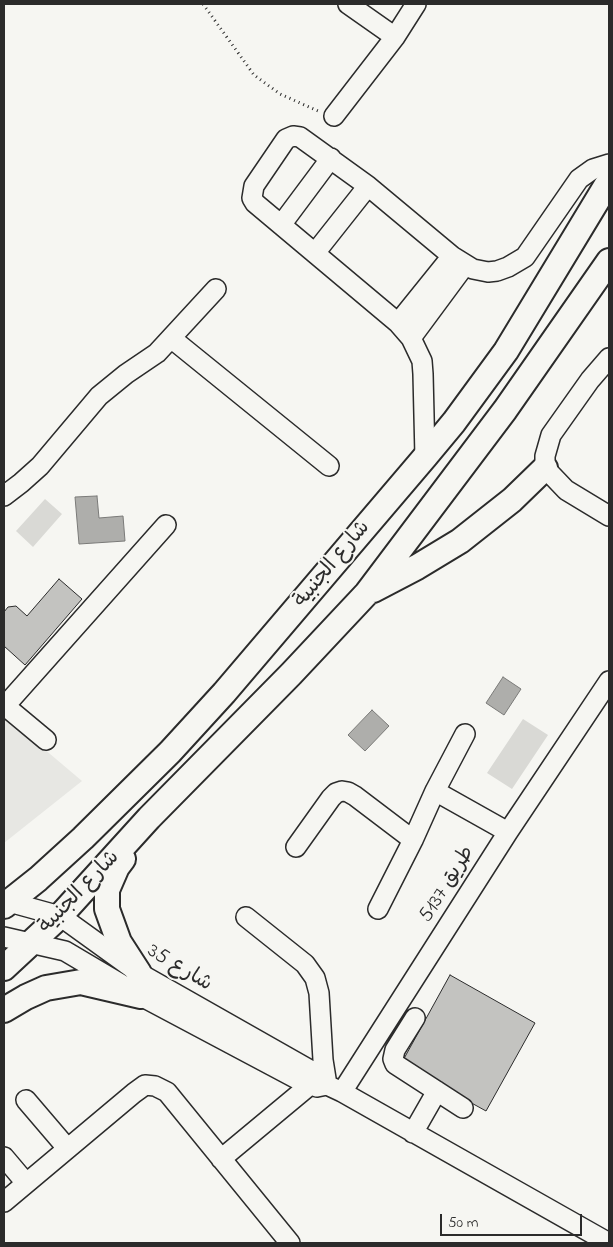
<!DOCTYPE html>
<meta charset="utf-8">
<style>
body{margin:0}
#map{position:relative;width:613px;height:1247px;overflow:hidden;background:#f6f6f2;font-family:"Indie Flower",sans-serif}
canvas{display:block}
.frame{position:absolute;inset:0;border:5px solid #2b2b2b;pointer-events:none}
.scale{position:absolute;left:440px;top:1214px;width:142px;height:22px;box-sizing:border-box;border:2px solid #2b2b2b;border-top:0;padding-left:6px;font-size:15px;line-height:18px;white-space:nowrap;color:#2b2b2b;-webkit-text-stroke:4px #f6f6f2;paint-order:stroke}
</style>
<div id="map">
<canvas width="613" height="1247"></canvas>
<div class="frame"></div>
<div class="scale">50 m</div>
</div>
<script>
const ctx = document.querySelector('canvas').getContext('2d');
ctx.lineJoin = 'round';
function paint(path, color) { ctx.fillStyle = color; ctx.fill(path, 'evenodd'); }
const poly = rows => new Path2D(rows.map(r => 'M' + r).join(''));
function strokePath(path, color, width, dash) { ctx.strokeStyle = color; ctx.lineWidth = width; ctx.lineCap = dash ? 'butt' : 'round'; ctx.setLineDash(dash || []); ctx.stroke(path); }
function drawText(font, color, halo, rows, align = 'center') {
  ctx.font = font + ' "Indie Flower","Playpen Sans Arabic",sans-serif'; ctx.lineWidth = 4; ctx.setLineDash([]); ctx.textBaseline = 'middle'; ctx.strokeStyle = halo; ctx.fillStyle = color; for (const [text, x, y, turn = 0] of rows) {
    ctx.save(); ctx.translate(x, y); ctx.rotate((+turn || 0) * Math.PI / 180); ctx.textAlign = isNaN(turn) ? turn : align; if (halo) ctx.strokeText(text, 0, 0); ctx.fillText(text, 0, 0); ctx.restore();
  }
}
paint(poly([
 [4,715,82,781,4,843]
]), '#e7e7e3');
paint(poly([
 [45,499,62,514,33,547,16,531],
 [523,719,548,735,512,789,487,773]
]), '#d9d9d5');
const water = poly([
 [97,496,99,518,123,516,125,541,79,544,75,497,97,496],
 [503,677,521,689,504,715,486,703,503,677],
 [372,710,389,726,365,751,348,735,372,710]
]);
paint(water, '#aeaeab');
strokePath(water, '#7a7a78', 1);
const building = poly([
 [59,579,82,599,25,665,4,646,4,612,8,607,16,606,27,616,59,579],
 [450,975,535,1023,486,1111,401,1064,450,975]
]);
paint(building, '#c3c3c0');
strokePath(building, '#2b2b2b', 1);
const minor = poly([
 [348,4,395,37],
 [334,116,395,37,416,4],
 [281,225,331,158],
 [315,253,368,186],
 [398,323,452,256],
 [171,338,329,466],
 [411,338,465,265],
 [609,358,590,380,551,435,545,456,545,468,566,490,609,516],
 [425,457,423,374,422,361,411,338,398,323,255,203,252,198,254,186,286,139,293,136,300,137,368,186,452,256,473,269,488,272,497,271,508,267,525,257,579,179,593,169,609,164],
 [4,496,21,483,40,466,99,396,126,374,157,353,216,289],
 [4,705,46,740],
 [5,706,166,525],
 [435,791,508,832],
 [296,847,331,798,336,793,342,791,348,792,355,796,413,840],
 [4,902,9,902,60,916,139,973,310,1070,323,1079,327,1085,342,1092,609,1243],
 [378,909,413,840,435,791,465,734],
 [246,917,305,964,315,978,319,993,323,1060,327,1085],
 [4,937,65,951,141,996,301,1081,317,1087,327,1085],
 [415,1018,395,1050,393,1059,395,1064,463,1108],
 [342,1092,508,832,609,681],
 [26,1100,67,1148],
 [413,1133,437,1091],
 [4,1157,26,1183],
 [221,1159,310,1085],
 [4,1202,134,1093,145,1085,155,1086,167,1092,290,1243]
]);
const major = poly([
 [373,590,417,567,460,541,512,500,545,468],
 [123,859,117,867,107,890,107,909,119,942,139,973],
 [4,906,38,879,83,838,170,752,224,693,425,457,454,422,506,351,609,181],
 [4,968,60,916,149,818,291,674,367,593,505,410,609,261],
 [4,1010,26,997,46,988,81,982,141,996]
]);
strokePath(minor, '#2b2b2b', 22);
strokePath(major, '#2b2b2b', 28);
strokePath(poly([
 [203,4,254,75,280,94,318,111]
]), '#2b2b2b', 3, [1, 4]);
strokePath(minor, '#f6f6f2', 19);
strokePath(major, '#f6f6f2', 24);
drawText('21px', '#2b2b2b', '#f6f6f2', [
 ["شارع الجنبية",333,565,-50],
 ["طريق 5137",448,885,-58],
 ["شارع الجنبية",80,893,-46],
 ["شارع 35",179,969,31]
]);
</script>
